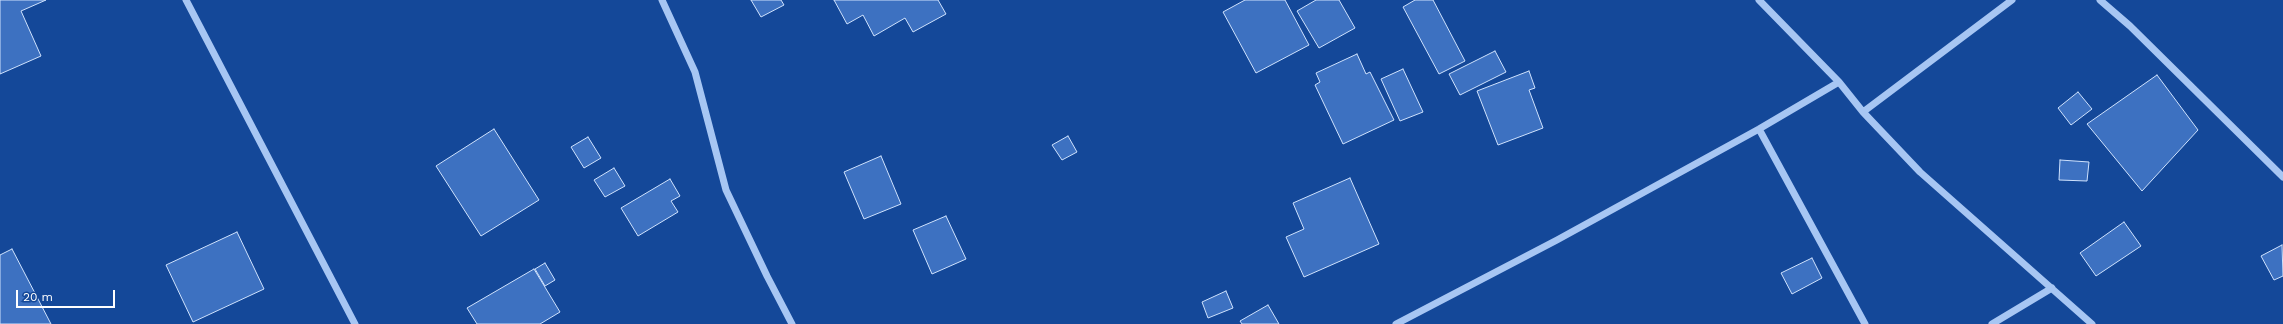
<!DOCTYPE html>
<style>
body{margin:0}
#map{position:relative;width:2283px;height:324px;overflow:hidden;background:#144899;font-family:"Work Sans",sans-serif}
canvas{display:block}
.scale{position:absolute;left:16px;top:290px;width:99px;height:18px;box-sizing:border-box;border:2px solid #fff;border-top:0;padding-left:5px;font-size:12px;line-height:14px;white-space:nowrap;color:#fff;-webkit-text-stroke:3px #144899;paint-order:stroke}
</style>
<div id="map">
<canvas width="2283" height="324"></canvas>
<div class="scale">20 m</div>
</div>
<script>
const ctx = document.querySelector('canvas').getContext('2d');
ctx.lineJoin = 'round';
function paint(path, color) { ctx.fillStyle = color; ctx.fill(path, 'evenodd'); }
const poly = rows => new Path2D(rows.map(r => 'M' + r).join(''));
function strokePath(path, color, width, dash) { ctx.strokeStyle = color; ctx.lineWidth = width; ctx.lineCap = dash ? 'butt' : 'round'; ctx.setLineDash(dash || []); ctx.stroke(path); }
const building = poly([
 [0,0,46,0,21,11,41,56,0,74,0,0],
 [751,0,781,0,784,5,761,17,751,0],
 [834,0,938,0,946,14,913,32,905,18,874,36,863,15,847,24,834,0],
 [1245,0,1285,0,1309,45,1256,73,1223,12,1245,0],
 [1316,0,1339,0,1355,28,1319,48,1297,11,1316,0],
 [1415,0,1433,0,1465,61,1439,74,1403,7,1415,0],
 [1495,51,1506,72,1460,95,1449,74,1495,51],
 [1357,54,1366,74,1370,72,1394,120,1343,144,1315,85,1320,82,1316,73,1357,54],
 [1403,69,1423,112,1400,121,1381,79,1403,69],
 [1529,71,1535,88,1529,90,1543,128,1498,145,1477,91,1529,71],
 [2157,75,2198,130,2142,191,2087,124,2157,75],
 [2078,92,2092,109,2071,125,2058,108,2078,92],
 [494,129,539,200,481,236,436,166,494,129],
 [1068,136,1077,152,1062,160,1052,145,1068,136],
 [588,137,601,158,584,168,571,147,588,137],
 [881,156,901,204,864,219,844,172,881,156],
 [2060,160,2089,162,2087,181,2059,180,2060,160],
 [614,168,625,186,605,197,594,180,614,168],
 [1350,178,1379,244,1304,277,1286,237,1304,229,1293,203,1350,178],
 [670,179,680,196,671,201,678,212,638,236,621,208,670,179],
 [946,216,966,259,932,274,913,230,946,216],
 [2124,222,2141,246,2096,276,2080,253,2124,222],
 [237,232,264,289,193,322,166,265,237,232],
 [2282,245,2283,276,2274,280,2261,256,2282,245],
 [12,249,51,324,0,324,0,255,12,249],
 [1812,258,1822,278,1792,294,1781,273,1812,258],
 [545,263,555,280,545,286,535,269,545,263],
 [534,269,560,312,540,324,477,324,467,308,534,269],
 [1226,291,1233,308,1208,318,1202,302,1226,291],
 [1268,305,1279,324,1242,324,1240,321,1268,305]
]);
paint(building, '#3d71c1');
strokePath(building, '#cfe2fd', 1);
strokePath(poly([
 [186,0,355,324],
 [662,0,695,72,726,190,767,276,792,324],
 [1759,0,1839,82,1863,112,1920,172,2092,324],
 [2100,0,2130,26,2283,177],
 [1863,112,2012,0],
 [1759,129,1865,324],
 [1396,324,1557,240,1759,129,1839,82],
 [1992,324,2052,288]
]), '#a7c6f3', 7);
</script>
